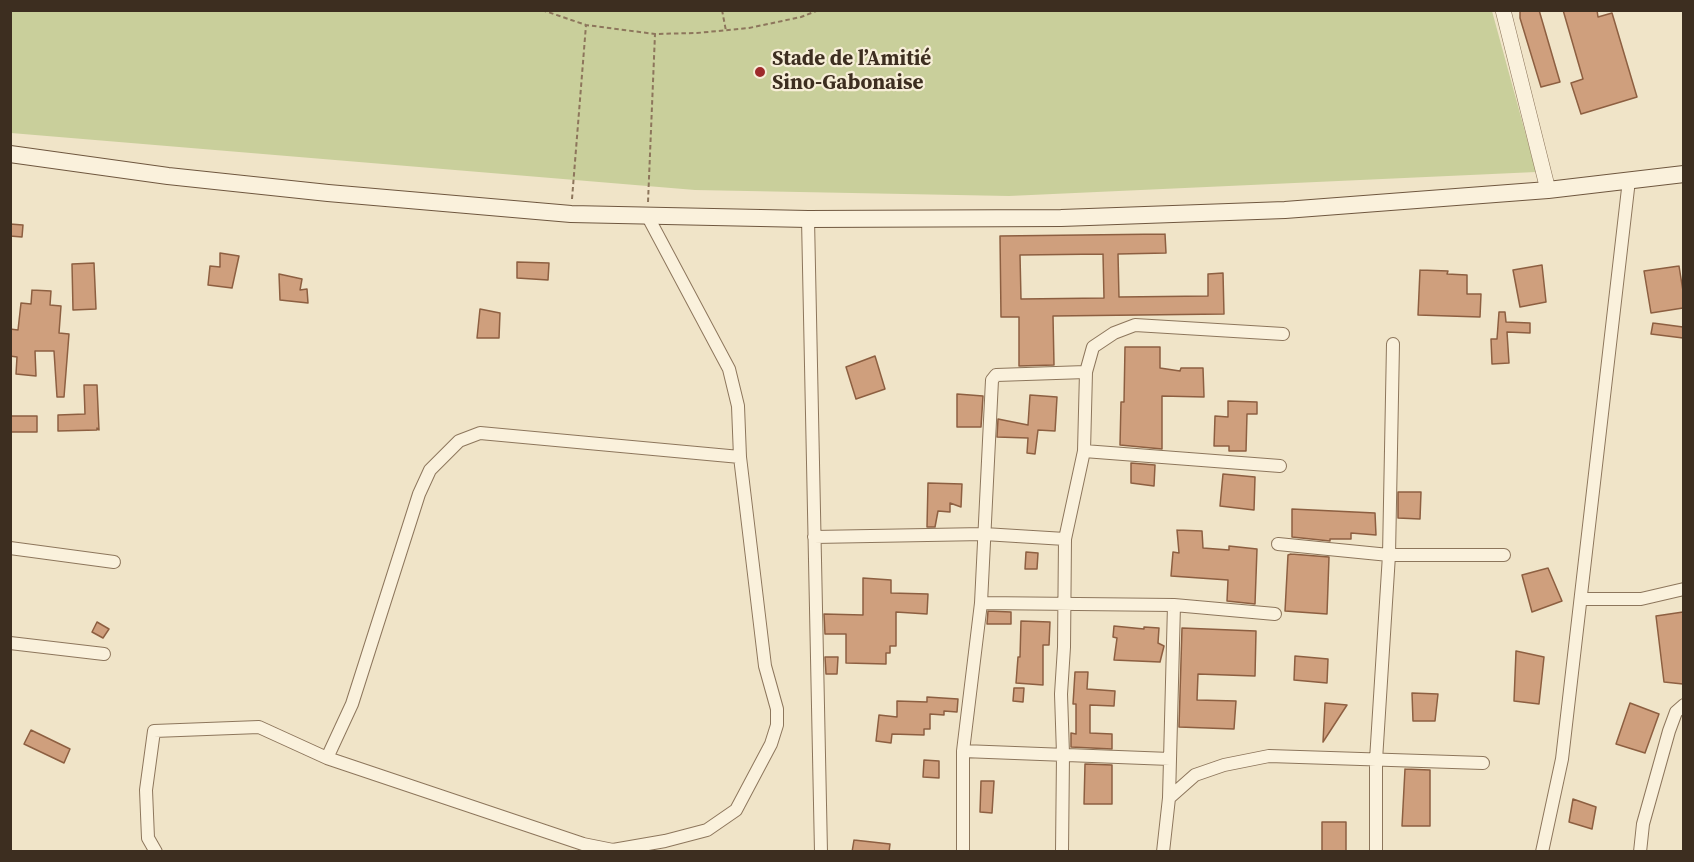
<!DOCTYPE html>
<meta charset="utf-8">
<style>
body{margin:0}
#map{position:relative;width:1694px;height:862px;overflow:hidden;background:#f0e4c8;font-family:"Source Serif 4",serif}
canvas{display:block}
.frame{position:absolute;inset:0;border:12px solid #3d2e20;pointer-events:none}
</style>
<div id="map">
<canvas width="1694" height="862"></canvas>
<div class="frame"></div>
</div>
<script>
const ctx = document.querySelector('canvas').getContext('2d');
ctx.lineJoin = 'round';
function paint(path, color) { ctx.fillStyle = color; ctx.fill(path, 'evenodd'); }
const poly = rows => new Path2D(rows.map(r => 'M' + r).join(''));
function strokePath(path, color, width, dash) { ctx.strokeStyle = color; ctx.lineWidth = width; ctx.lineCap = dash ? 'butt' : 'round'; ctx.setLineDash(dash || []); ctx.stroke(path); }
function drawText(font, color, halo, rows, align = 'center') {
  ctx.font = font + ' "Source Serif 4",serif'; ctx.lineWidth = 4.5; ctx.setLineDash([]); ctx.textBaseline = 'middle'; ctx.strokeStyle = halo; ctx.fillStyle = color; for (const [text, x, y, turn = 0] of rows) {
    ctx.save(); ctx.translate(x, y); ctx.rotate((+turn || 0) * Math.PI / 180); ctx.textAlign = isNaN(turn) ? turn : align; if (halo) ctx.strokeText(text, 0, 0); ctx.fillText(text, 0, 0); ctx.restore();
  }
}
paint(poly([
 [10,11,1492,11,1536,172,1009,196,695,190,11,133]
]), '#c9cf9b');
const building = poly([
 [1520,10,1539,10,1560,82,1541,87,1520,18,1520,10],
 [1563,10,1597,10,1598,17,1612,13,1637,97,1581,114,1571,83,1583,79,1563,10],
 [10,224,23,225,22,237,10,236,10,224],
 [1165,234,1166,253,1118,254,1119,297,1208,296,1208,274,1223,273,1224,314,1053,316,1054,365,1019,366,1019,317,1001,317,1000,236,1165,234],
 [1103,254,1104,298,1021,299,1020,255,1103,254],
 [220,253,239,256,232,288,208,285,210,266,220,267,220,253],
 [517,262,549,263,548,280,517,278,517,262],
 [94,263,96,309,73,310,72,264,94,263],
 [1542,265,1546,302,1520,307,1513,270,1542,265],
 [1679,266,1683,291,1683,308,1651,313,1644,271,1679,266],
 [1420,270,1448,271,1447,274,1467,275,1467,294,1481,294,1480,317,1418,315,1420,270],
 [279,274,302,279,300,290,307,289,308,303,280,300,279,274],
 [32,290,51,291,50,305,61,306,59,333,69,334,64,397,57,397,54,351,35,351,36,376,16,374,17,357,10,356,10,329,18,330,21,303,31,304,32,290],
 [480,309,500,313,499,338,477,338,480,309],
 [1499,312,1505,312,1506,322,1530,323,1530,333,1507,332,1509,363,1492,364,1491,339,1497,339,1499,312],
 [1653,323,1683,327,1683,338,1651,334,1653,323],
 [1125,347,1160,347,1160,368,1180,371,1181,368,1203,368,1204,397,1162,396,1162,449,1120,445,1121,402,1124,402,1125,347],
 [875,356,885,389,856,399,846,367,875,356],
 [84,385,97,385,99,430,97,428,97,430,58,431,58,415,85,414,84,385],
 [957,394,983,396,981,427,957,427,957,394],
 [1030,395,1057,397,1055,431,1038,430,1035,454,1027,453,1028,438,997,437,998,419,1028,425,1030,395],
 [1228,401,1257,402,1257,414,1247,414,1246,451,1229,451,1229,446,1214,446,1215,416,1228,417,1228,401],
 [10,416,37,416,37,432,10,432,10,416],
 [1131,463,1155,465,1154,486,1131,483,1131,463],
 [1223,474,1255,477,1254,510,1220,506,1223,474],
 [928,483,962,484,961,507,950,503,950,512,938,511,935,527,927,527,928,483],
 [1398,492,1421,492,1420,519,1398,518,1398,492],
 [1292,509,1375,513,1376,535,1351,533,1351,539,1330,539,1330,541,1292,537,1292,509],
 [1177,530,1202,531,1203,548,1229,550,1229,546,1257,549,1255,604,1227,601,1228,580,1171,576,1173,552,1179,553,1177,530],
 [1026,552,1038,553,1037,569,1025,569,1026,552],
 [1291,554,1329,557,1327,614,1285,611,1288,555,1291,554],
 [1548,568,1562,601,1532,612,1522,575,1548,568],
 [863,578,891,580,891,593,928,594,927,614,896,612,896,646,890,646,890,653,886,653,886,664,846,663,846,634,825,634,824,614,863,615,863,578],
 [988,611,1011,612,1011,624,987,624,988,611],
 [1683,612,1683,684,1664,682,1656,616,1683,612],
 [1021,621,1050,622,1049,645,1043,645,1043,685,1016,683,1018,657,1020,657,1021,621],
 [97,622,109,629,103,638,92,632,97,622],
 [1114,626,1144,629,1144,627,1159,628,1158,643,1164,646,1160,662,1114,660,1117,638,1113,637,1114,626],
 [1182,628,1256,631,1255,676,1198,674,1197,700,1236,701,1234,729,1179,727,1182,628],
 [1516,651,1544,657,1539,704,1514,701,1516,651],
 [1295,656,1328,659,1327,683,1294,680,1295,656],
 [825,657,838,657,837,674,826,674,825,657],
 [1075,672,1088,672,1087,689,1115,691,1114,706,1090,705,1090,733,1112,734,1112,749,1071,747,1071,733,1076,734,1076,704,1073,704,1075,672],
 [1014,688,1024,688,1023,702,1013,701,1014,688],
 [1412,693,1438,694,1435,721,1413,721,1412,693],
 [927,697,958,699,957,712,944,711,944,715,930,714,930,729,924,729,924,735,892,734,891,743,876,741,879,715,897,717,897,701,927,702,927,697],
 [1325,703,1347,705,1323,742,1325,703],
 [1630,703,1659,714,1645,753,1616,744,1630,703],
 [31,730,70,749,64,763,24,744,31,730],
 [924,760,939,761,939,778,923,777,924,760],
 [1085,764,1112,765,1112,804,1084,804,1085,764],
 [1405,769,1430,770,1430,826,1402,826,1405,769],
 [981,781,994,781,992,813,980,812,981,781],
 [1573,799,1596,807,1592,829,1569,822,1573,799],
 [1322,822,1346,822,1346,852,1322,852,1322,822],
 [854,840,890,844,889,852,852,852,854,840]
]);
paint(building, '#cf9f7d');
strokePath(building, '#8d5f41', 1.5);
const minor = poly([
 [808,219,821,852],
 [1084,451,1280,466],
 [814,537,984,534,1065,539],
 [1278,544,1389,555,1504,555],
 [10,548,114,562],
 [1581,599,1641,599,1684,589],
 [981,603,1174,605,1275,614],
 [10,643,104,654],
 [963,751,1170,759],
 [327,758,352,704,419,494,430,470,459,441,480,433,740,457],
 [1169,798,1195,775,1224,765,1269,756,1483,763],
 [156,852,148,838,146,790,154,731,259,727,327,758,583,844,613,850,665,841,707,830,736,810,771,744,777,725,777,709,765,666,740,457,738,406,729,369,648,217],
 [963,852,963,751,981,603,992,380,996,375,1086,372],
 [1062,852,1063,754,1061,694,1064,647,1065,539,1084,451,1086,372,1093,347,1114,333,1135,325,1283,334],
 [1163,852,1169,798,1174,605],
 [1376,852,1376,760,1389,555,1393,344],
 [1542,852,1562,759,1629,180],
 [1640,852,1643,824,1669,731,1676,712,1684,705]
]);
const tertiary = poly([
 [1503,10,1548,190]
]);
const secondary = poly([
 [10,154,168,176,328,193,571,214,808,219,1061,218,1285,210,1548,190,1684,174]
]);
strokePath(minor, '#8d765c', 14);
strokePath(tertiary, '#8d765c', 16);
strokePath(secondary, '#6f573f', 18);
strokePath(poly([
 [542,10,586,25,655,34,697,33,749,28,801,17,819,10],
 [722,10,726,31],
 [572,199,586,25],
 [648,202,655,34]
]), '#8d765c', 2, [4.5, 3]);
strokePath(minor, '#faf1dc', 12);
strokePath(tertiary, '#faf1dc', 15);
strokePath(secondary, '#faf1dc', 16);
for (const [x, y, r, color] of [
 [760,72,6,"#9e2a2b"]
]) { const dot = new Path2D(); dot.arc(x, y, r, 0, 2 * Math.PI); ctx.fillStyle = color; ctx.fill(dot); strokePath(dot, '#f7eed8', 2); }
drawText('bold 21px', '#3d2e20', '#f7eed8', [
 ["Stade de l’Amitié",772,60],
 ["Sino-Gabonaise",772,84]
], 'left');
</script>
